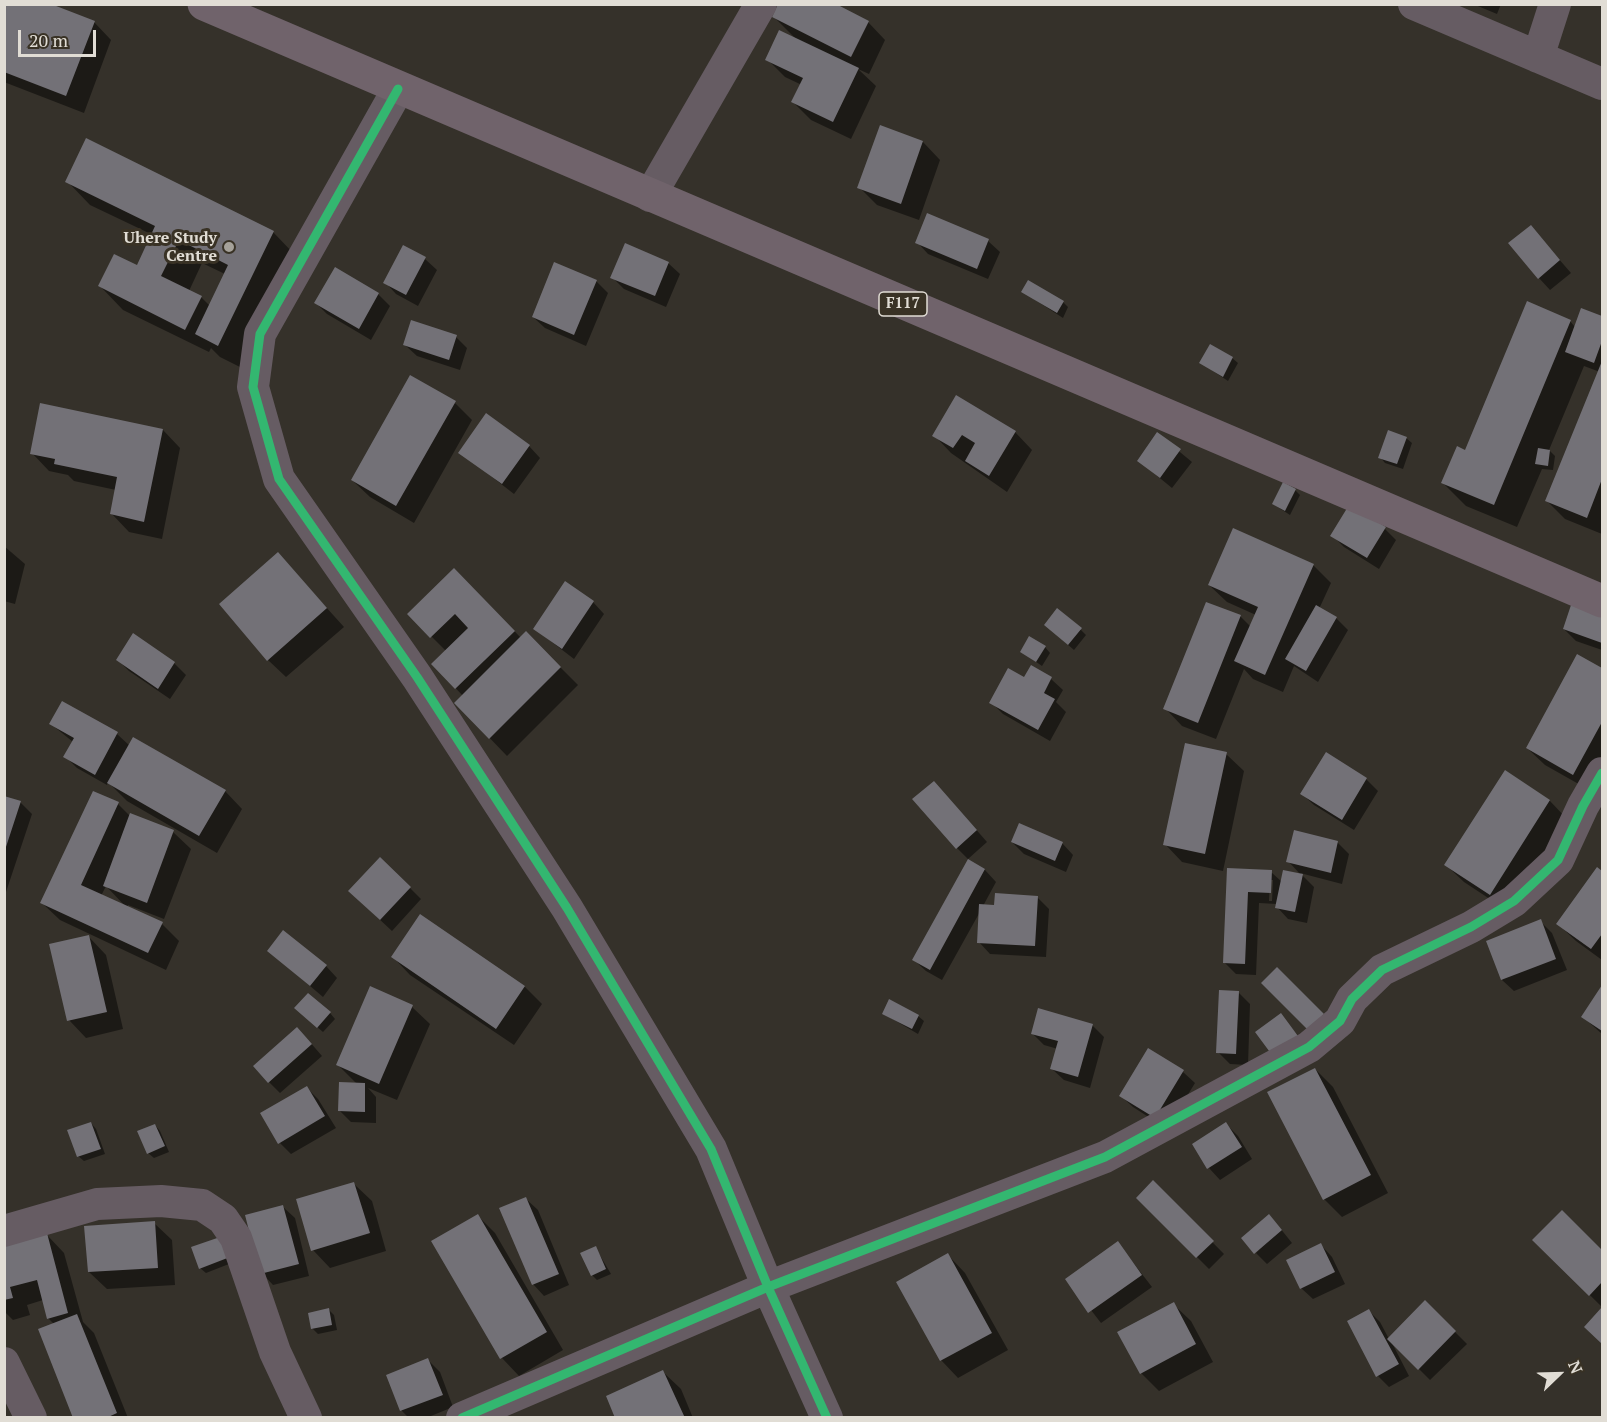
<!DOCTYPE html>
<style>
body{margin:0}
#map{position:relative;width:1607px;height:1422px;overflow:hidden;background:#35312a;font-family:"PT Serif",serif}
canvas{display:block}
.frame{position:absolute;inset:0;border:6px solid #e1ddd5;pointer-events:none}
.north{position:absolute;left:1529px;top:1344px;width:60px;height:60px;-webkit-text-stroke:4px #393225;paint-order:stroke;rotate:67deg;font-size:16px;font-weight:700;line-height:24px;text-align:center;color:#e1ddd5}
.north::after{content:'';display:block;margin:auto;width:21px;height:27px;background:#e1ddd5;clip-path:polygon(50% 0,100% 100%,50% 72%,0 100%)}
.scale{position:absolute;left:18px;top:30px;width:78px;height:27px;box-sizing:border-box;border:3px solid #e1ddd5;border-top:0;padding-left:8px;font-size:18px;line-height:21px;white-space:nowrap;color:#e1ddd5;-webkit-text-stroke:4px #393225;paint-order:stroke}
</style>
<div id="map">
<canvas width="1607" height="1422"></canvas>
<div class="frame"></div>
<div class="north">N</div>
<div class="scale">20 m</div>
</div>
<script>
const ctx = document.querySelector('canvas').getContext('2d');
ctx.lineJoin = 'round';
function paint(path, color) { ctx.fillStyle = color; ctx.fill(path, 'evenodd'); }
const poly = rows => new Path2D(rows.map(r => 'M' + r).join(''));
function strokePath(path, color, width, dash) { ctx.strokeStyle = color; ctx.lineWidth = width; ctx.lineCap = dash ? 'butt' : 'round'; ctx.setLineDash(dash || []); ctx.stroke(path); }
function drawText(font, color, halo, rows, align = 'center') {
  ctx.font = font + ' "PT Serif",serif'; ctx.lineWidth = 6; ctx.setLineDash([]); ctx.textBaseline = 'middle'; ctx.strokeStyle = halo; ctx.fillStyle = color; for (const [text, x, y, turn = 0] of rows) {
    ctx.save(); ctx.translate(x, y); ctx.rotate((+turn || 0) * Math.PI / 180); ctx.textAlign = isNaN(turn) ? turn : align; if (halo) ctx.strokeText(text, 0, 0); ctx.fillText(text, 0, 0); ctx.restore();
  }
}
paint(poly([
 [4,4,47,4,94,22,111,40,84,113,4,82],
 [1473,4,1501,4,1497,14],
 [774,17,868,22,885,40,869,74,858,69,876,86,851,139,811,120,793,102,802,85,785,77,767,59,796,39],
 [881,127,923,142,940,160,919,220,877,205,859,187],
 [67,181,273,232,296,256,242,368,220,357,211,348,209,352,123,310,100,286,137,267,153,235,90,205],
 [202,263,225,274,210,306,201,297,189,291],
 [1531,227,1571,273,1550,290,1539,278],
 [988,241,1000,252,988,279,928,254,917,242],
 [403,247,425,259,437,270,418,306,396,294,385,282],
 [668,263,680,274,666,307,624,289,612,277],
 [335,269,378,294,390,306,371,340,327,314,316,303],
 [596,281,608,293,586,346,545,328,533,317],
 [1023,292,1063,302,1068,307,1063,318],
 [1582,310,1602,317,1602,534,1565,519,1547,501,1600,372,1584,366,1549,450,1555,456,1553,470,1542,469,1517,527,1466,506,1443,483,1570,321,1575,327],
 [456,337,467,348,460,370,417,356,405,345],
 [1232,358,1238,363,1228,381,1201,363],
 [455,403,472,420,414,523,370,497,352,480],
 [42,405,163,430,180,448,162,539,129,532,112,514,116,490,74,481,68,475,49,471,32,453],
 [1015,432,1032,450,1007,492,951,453,934,435],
 [1158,434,1192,462,1172,488,1139,461],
 [1406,438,1412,443,1403,469,1385,463,1380,457],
 [529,446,540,458,514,494,460,452],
 [1295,490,1300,495,1290,515,1273,504],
 [1385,529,1396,540,1379,569,1344,547,1332,535],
 [4,546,25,564,15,604,4,601],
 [278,554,344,627,286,677,268,660],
 [1313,565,1331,583,1319,609,1336,618,1348,630,1318,682,1294,666,1283,692,1253,679,1244,669,1216,739,1182,726,1165,708,1240,616,1251,627,1256,615,1227,602,1209,585],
 [472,587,521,638,526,633,578,685,507,756,456,703,463,696,433,664,446,651,409,614],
 [593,602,604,614,574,659,535,629],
 [1602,615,1602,650,1576,641,1564,629],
 [1051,630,1081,630,1086,635,1074,650],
 [134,636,174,663,186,675,170,699,129,671,118,660],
 [1045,647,1050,653,1042,666,1022,652],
 [1578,656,1602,669,1602,771,1591,791,1545,765,1527,748],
 [1031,667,1051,679,1063,690,1056,702,1066,712,1050,741,1003,714,991,702,1025,679],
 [63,703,117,734,130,746,225,791,242,809,217,853,127,801,108,782,107,785,77,768,65,756,73,742,51,724],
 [1226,754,1244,771,1223,871,1182,862,1165,844],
 [1505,772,1550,801,1567,819,1508,911,1464,882,1446,865],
 [1366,779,1378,791,1354,830,1314,805,1302,794],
 [945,794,987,842,968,859,957,848],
 [4,797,20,802,32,814,4,898],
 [118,804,131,817,173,832,191,849,164,919,128,905,127,908,162,924,179,941,166,970,60,920,42,903],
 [106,886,126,907,101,896],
 [1295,832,1338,843,1349,854,1342,884,1300,873,1314,887,1307,923,1288,919,1277,907,1277,904,1259,903,1256,975,1236,974,1224,962,1229,869,1271,872,1282,882,1301,875,1288,861],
 [1270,880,1273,880,1272,901,1269,901],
 [1012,842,1062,843,1073,855,1066,872,1024,854],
 [968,861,985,870,996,882,983,906,995,907,1037,897,1049,909,1046,957,990,954,979,942,981,910,942,980,926,971,914,960],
 [1597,869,1602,872,1602,960,1576,941,1558,924],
 [410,888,421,899,392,931,362,903],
 [421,916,525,987,542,1004,514,1045,410,975,393,957],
 [1540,921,1552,933,1567,970,1514,991,1502,980],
 [89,937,106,955,123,1029,86,1038,69,1020],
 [269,951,326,966,337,978,323,997],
 [1602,988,1602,1034,1583,1017],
 [1239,993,1250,1004,1248,1065,1230,1064,1218,1052],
 [412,1007,430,1024,397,1100,368,1088,376,1097,376,1123,351,1122,340,1111,358,1085,337,1064],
 [330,1013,335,1019,323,1032,302,1014],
 [884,1014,918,1016,924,1021,918,1034],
 [1281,1015,1308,1048,1284,1065],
 [1092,1025,1104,1037,1090,1088,1064,1080,1052,1069,1058,1049,1044,1045,1032,1033],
 [309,1041,322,1056,280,1093,269,1082],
 [1149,1050,1183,1072,1195,1083,1167,1129,1133,1107,1121,1096],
 [1315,1069,1333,1087,1388,1193,1342,1217,1324,1199],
 [307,1088,318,1099,336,1128,291,1154,280,1143],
 [91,1123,96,1129,105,1154,84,1161,78,1156],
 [1226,1124,1238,1136,1252,1159,1220,1180,1209,1168],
 [155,1125,160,1131,169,1152,154,1158,148,1153],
 [1153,1182,1224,1254,1209,1269,1138,1198],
 [354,1184,372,1201,386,1251,330,1268,313,1250],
 [526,1199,538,1210,569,1285,544,1296,533,1284],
 [283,1207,295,1218,309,1276,273,1285,262,1273],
 [1562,1212,1602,1252,1602,1307,1534,1240],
 [478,1216,495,1233,563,1350,519,1376,502,1358,433,1241],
 [154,1223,172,1240,175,1285,107,1289,89,1272],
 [1280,1228,1292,1243,1267,1264,1256,1253],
 [47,1235,64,1253,83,1322,94,1333,128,1418,75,1418,54,1324,48,1318,43,1300,27,1305,30,1315,13,1320,4,1311,4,1246],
 [222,1237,234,1262,206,1273,200,1268],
 [1118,1243,1152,1287,1101,1323,1067,1279],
 [1321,1245,1332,1257,1345,1284,1313,1299,1301,1288],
 [595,1247,611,1274,597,1280,592,1275],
 [948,1255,965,1273,1008,1350,958,1378,941,1360],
 [1425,1302,1467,1344,1430,1380,1391,1341,1409,1376,1389,1387,1378,1376,1369,1311,1380,1322,1389,1339],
 [1173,1304,1191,1321,1213,1362,1159,1391,1141,1373],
 [329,1310,334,1315,337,1330,318,1334,312,1328],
 [428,1360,440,1372,453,1407,426,1418,409,1418,402,1411,388,1376],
 [663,1372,681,1389,693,1418,617,1418]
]), '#0007');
paint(poly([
 [6,4,51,4,95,21,66,96,4,72],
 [778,4,836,4,869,21,851,57,772,17],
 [779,30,859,68,833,122,791,102,803,78,765,60],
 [880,125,923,141,901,204,857,188],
 [86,138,274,231,218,346,195,334,228,265,179,240,161,276,202,296,185,330,98,286,114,254,137,265,155,226,65,182],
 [927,213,989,239,977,269,915,243],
 [1531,225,1560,260,1538,279,1508,243],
 [625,243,669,262,655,296,610,278],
 [403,245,426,257,406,295,383,283],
 [554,262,597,280,574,335,532,317],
 [335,267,379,293,359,329,314,303],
 [1028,280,1064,301,1057,313,1021,292],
 [1527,301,1571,320,1494,505,1441,483,1457,446,1465,450],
 [1581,308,1602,316,1602,341,1594,363,1565,352],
 [411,320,457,335,449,360,403,345],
 [1210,344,1233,357,1223,377,1199,363],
 [1602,361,1602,479,1587,518,1545,501],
 [410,375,456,401,396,506,351,480],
 [956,395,1016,431,989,476,965,461,975,443,962,435,953,448,932,436],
 [40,403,163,429,144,522,110,514,117,477,54,464,55,459,30,454],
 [486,413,530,445,502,484,458,453],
 [1388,430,1407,437,1397,464,1378,458],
 [1157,432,1181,449,1160,478,1137,461],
 [1538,448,1550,450,1548,466,1535,464],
 [1283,482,1296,489,1285,511,1272,504],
 [1349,505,1386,527,1367,558,1330,536],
 [1233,528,1314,564,1265,675,1234,661,1258,607,1208,585],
 [278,552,327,608,267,661,219,604],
 [454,568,515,631,455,689,431,664,468,628,455,614,430,638,407,614],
 [565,581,594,601,562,649,533,629],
 [1206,602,1241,615,1198,723,1163,709],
 [1572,602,1602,613,1602,643,1563,629],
 [1316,605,1337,617,1306,671,1285,659],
 [1057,608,1082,628,1068,645,1044,625],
 [526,631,561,667,489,739,454,703],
 [133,633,175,662,158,689,116,660],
 [1029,636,1046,646,1036,662,1020,652],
 [1577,654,1602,668,1602,722,1573,775,1526,748],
 [1031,665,1052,677,1044,693,1055,699,1038,730,989,703,1008,668,1024,677],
 [62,701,118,732,95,775,63,757,74,738,49,724],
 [133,737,226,790,199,836,107,783],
 [1185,743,1227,752,1205,854,1163,845],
 [1326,752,1367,778,1342,820,1300,794],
 [1505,770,1550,800,1490,895,1444,865],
 [934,781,977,830,956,849,912,799],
 [93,791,119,802,81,885,163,922,148,953,40,903],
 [4,796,21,801,5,850,4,850],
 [130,813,174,830,147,903,103,886],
 [1019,823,1063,842,1055,861,1011,842],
 [1294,830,1338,841,1331,873,1286,862],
 [380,857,411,887,380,920,348,891],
 [968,859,985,869,930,970,912,960],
 [1597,867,1602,871,1602,934,1591,949,1556,924],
 [1227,868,1272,870,1271,893,1248,892,1245,964,1223,963],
 [1283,870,1303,874,1295,912,1275,908],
 [995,893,1038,896,1035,946,977,943,979,904,994,905],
 [420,914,525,986,496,1029,391,957],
 [1541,919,1556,959,1501,980,1486,941],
 [283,930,327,965,310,986,267,951],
 [89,935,107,1012,67,1021,49,944],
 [1277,967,1324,1014,1308,1030,1261,983],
 [1602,985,1602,1031,1581,1017],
 [370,986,413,1005,379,1084,336,1065],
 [1219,990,1239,991,1236,1054,1216,1053],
 [308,993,331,1012,317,1028,294,1008],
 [889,999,919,1015,912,1029,882,1014],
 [1038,1008,1093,1024,1078,1077,1050,1069,1058,1041,1031,1034],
 [1281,1013,1298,1036,1272,1055,1255,1032],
 [297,1027,312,1044,268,1083,253,1066],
 [1148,1048,1184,1070,1155,1118,1119,1096],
 [1315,1068,1371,1175,1323,1200,1267,1092],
 [339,1082,365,1083,365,1112,338,1111],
 [307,1086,325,1116,278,1144,260,1113],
 [91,1122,101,1149,77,1157,67,1130],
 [1226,1122,1242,1147,1207,1169,1192,1144],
 [155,1124,165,1146,147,1154,137,1131],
 [1153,1180,1214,1241,1196,1258,1136,1198],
 [354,1182,370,1233,311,1251,296,1199],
 [526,1197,559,1274,532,1285,499,1208],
 [283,1205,299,1264,260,1274,245,1215],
 [1562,1210,1602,1250,1602,1282,1589,1296,1532,1240],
 [478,1214,547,1332,500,1359,431,1241],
 [1269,1214,1282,1230,1254,1254,1241,1238],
 [155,1221,158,1268,88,1272,84,1226],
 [47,1233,68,1313,47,1319,37,1280,10,1287,13,1298,4,1300,4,1245],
 [223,1236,230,1257,199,1269,191,1247],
 [1118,1241,1142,1275,1088,1313,1065,1279],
 [1321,1243,1335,1272,1300,1289,1286,1260],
 [596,1246,606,1269,591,1276,580,1253],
 [948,1253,992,1333,940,1361,896,1282],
 [1425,1300,1456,1331,1418,1370,1387,1339],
 [1174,1302,1196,1344,1140,1374,1117,1332],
 [1602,1307,1602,1344,1584,1327],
 [329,1308,332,1325,311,1329,308,1313],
 [1369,1309,1399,1364,1376,1377,1347,1321],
 [77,1314,117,1413,106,1418,73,1418,38,1329],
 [428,1358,443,1395,400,1411,386,1375],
 [663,1370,685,1418,615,1418,606,1396]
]), '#737177');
strokePath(poly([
 [1414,4,1602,84],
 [1538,57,1555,4],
 [398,89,260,334,253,387,279,479,417,677,567,908,711,1149,768,1287,827,1418],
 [650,196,761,4],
 [4,1231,97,1204,161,1201,202,1205,223,1219,236,1238,275,1352,306,1418],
 [4,1363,31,1418],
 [462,1418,768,1287,1105,1157,1309,1047,1340,1021,1352,999,1382,970,1471,927,1514,901,1558,860,1583,806,1602,773]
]), '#665c63', 32);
strokePath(poly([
 [204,4,1602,601]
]), '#70636b', 33);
strokePath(poly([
 [398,89,260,334,253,387,279,479,417,677,567,908,711,1149,768,1287,827,1418],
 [462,1418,768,1287,1105,1157,1309,1047,1340,1021,1352,999,1382,970,1471,927,1514,901,1558,860,1583,806,1602,773]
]), '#33b770', 9);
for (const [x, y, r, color] of [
 [229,247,6,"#a5a199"]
]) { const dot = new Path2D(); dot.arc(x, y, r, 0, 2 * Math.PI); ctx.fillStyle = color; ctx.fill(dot); strokePath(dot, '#393225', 2); }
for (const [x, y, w] of [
 [903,304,48]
]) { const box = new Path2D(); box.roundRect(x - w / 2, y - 12, w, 24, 4.5); ctx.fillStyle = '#393225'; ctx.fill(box); strokePath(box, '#e1ddd5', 1.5); }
drawText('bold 15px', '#e1ddd5', null, [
 ["F117",903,304]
]);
drawText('bold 16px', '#e1ddd5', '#393225', [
 ["Uhere Study",217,238],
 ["Centre",217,256]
], 'right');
</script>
